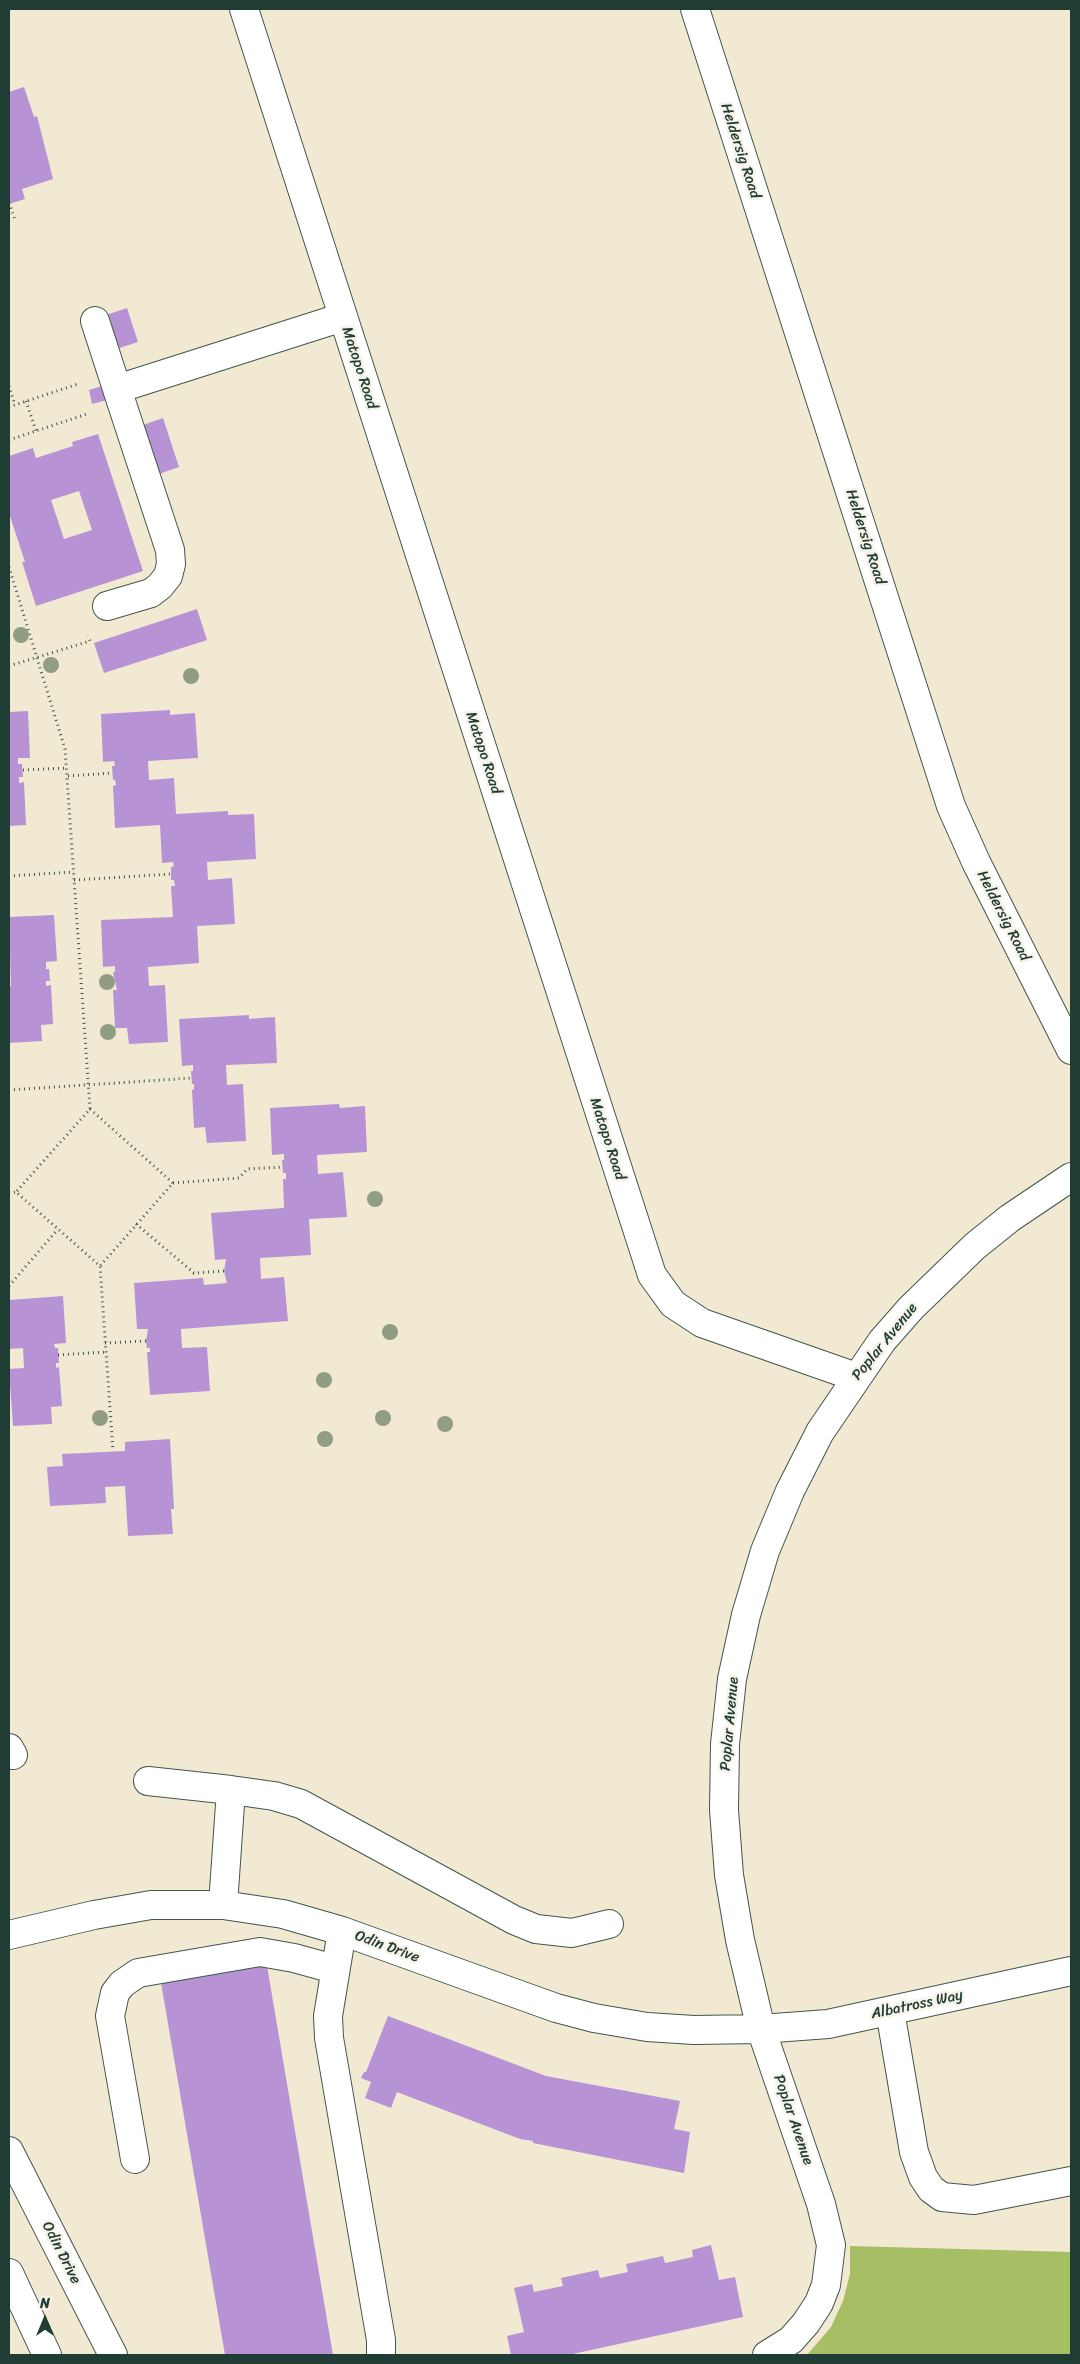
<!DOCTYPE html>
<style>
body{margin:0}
#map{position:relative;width:1080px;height:2364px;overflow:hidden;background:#f2e9d2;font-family:Sriracha,sans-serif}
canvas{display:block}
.frame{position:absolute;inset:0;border:10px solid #1f3d34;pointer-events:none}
.north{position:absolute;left:20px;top:2294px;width:50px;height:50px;-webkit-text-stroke:4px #f7f3e8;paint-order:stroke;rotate:0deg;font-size:14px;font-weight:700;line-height:20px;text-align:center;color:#1f3d34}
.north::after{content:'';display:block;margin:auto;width:18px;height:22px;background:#1f3d34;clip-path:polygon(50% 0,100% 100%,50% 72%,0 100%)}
</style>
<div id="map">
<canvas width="1080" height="2364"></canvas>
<div class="frame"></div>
<div class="north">N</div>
</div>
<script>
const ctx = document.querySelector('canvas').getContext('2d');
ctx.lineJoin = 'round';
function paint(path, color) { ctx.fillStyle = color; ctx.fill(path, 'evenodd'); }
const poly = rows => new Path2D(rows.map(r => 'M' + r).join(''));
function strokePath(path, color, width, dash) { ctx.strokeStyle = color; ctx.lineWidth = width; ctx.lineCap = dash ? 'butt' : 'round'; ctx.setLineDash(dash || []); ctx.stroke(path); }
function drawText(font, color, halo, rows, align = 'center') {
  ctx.font = font + ' Sriracha,sans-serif'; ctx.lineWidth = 5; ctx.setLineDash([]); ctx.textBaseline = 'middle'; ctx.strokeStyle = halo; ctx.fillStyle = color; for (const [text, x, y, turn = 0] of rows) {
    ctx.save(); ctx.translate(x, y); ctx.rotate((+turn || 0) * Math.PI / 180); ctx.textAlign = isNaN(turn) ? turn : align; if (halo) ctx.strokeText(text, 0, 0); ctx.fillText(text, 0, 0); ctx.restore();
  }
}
paint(poly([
 [850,2246,1071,2252,1071,2355,807,2355,831,2327,843,2301,850,2274]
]), '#a6bf64');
paint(poly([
 [24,87,34,117,37,116,53,179,22,189,25,199,9,204,9,92],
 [127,308,138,342,113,350,103,316],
 [102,386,107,400,92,404,89,390],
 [163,418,179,467,159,474,143,425],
 [98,434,143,571,36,606,22,562,25,562,9,513,9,456,33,448,36,458,73,446,72,442],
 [79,491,92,530,64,539,51,500],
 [197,609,207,640,104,673,94,643],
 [170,710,170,715,195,713,198,758,148,761,149,780,174,778,176,814,228,811,228,815,254,814,256,859,207,862,208,880,232,878,235,924,197,926,199,963,148,967,149,986,165,985,168,1042,129,1044,127,1028,115,1028,113,990,117,990,113,972,115,972,115,966,103,967,101,920,173,917,171,886,175,886,174,880,171,880,171,867,174,866,173,862,162,863,160,825,115,828,113,786,116,785,115,780,113,780,112,766,115,766,114,761,103,762,101,714],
 [28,711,30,758,18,758,18,764,22,764,23,777,19,777,19,783,24,782,26,825,9,826,9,712],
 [54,915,57,961,46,962,46,969,49,969,50,981,46,981,46,986,51,985,53,1024,41,1025,42,1041,9,1043,9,986,11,986,9,917],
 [249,1015,249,1019,275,1017,277,1063,226,1065,227,1085,243,1084,246,1141,207,1143,205,1127,194,1128,192,1090,194,1089,194,1084,192,1084,191,1071,193,1071,193,1065,182,1066,179,1019],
 [339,1104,340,1108,365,1106,367,1152,317,1155,318,1174,343,1172,347,1217,309,1219,311,1255,260,1258,261,1279,284,1277,288,1321,181,1329,182,1348,207,1347,210,1391,150,1395,147,1352,150,1352,150,1348,147,1348,146,1341,148,1329,137,1329,134,1283,203,1278,204,1285,227,1283,224,1271,226,1259,215,1260,211,1213,284,1208,283,1179,286,1179,286,1173,283,1173,282,1160,284,1160,284,1154,272,1155,270,1108],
 [63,1296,66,1343,54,1344,55,1348,58,1348,59,1363,56,1363,56,1368,59,1367,62,1406,51,1407,52,1424,13,1426,9,1369,24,1368,23,1348,9,1349,9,1300],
 [170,1439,174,1509,171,1509,173,1534,128,1536,125,1486,105,1487,106,1503,50,1506,47,1467,63,1466,62,1454,125,1451,125,1442],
 [266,1960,333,2355,225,2355,160,1977],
 [388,2016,546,2076,680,2101,674,2129,690,2132,684,2173,533,2143,533,2141,520,2139,397,2092,391,2108,365,2098,371,2082,361,2078,364,2072,366,2072],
 [711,2245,719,2280,735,2277,743,2317,568,2355,511,2355,507,2336,524,2332,514,2288,532,2284,534,2292,563,2286,561,2278,598,2270,600,2278,628,2272,626,2264,663,2256,665,2263,693,2257,692,2250]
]), '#b793d5');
const minor = poly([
 [244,9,652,1275,673,1304,702,1323,856,1377],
 [695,9,951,806,976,862,1071,1050],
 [95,321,117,389,343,317],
 [107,606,151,593,160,586,168,576,171,564,170,550,117,389],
 [9,1748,13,1755],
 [148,1781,231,1790,274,1796,301,1804,514,1920,536,1929,572,1933,609,1924],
 [223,1905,231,1790],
 [342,1931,328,2016,329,2038,381,2340,381,2355],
 [9,1935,94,1915,151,1905,223,1905,283,1914,342,1931,556,2008,594,2018,647,2027,694,2030,761,2029,828,2024,1071,1971],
 [890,2011,914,2152,923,2177,931,2189,942,2197,974,2200,1071,2181],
 [9,2151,113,2355],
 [135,2159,110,2016,115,1993,122,1984,138,1973,260,1952,294,1958,334,1969],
 [9,2273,47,2355],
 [767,2355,791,2340,806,2323,819,2303,826,2285,831,2245,821,2204,761,2029,740,1940,729,1875,724,1810,725,1744,732,1679,746,1615,765,1551,790,1491,820,1432,882,1341,911,1308,975,1246,1010,1218,1071,1177]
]);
strokePath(minor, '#3f574c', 30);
strokePath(poly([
 [9,203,15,220],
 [9,386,15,405],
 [26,401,36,431],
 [9,407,78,384,78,386],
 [9,440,87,414],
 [9,567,65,749,90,1109,16,1192,100,1266,113,1451],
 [9,666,90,641,88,636],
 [23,770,67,768],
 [68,776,113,773],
 [9,876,74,872],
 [74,880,171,874],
 [9,1090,192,1078],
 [90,1109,173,1183,100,1266],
 [173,1183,239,1178,247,1169,282,1167],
 [9,1193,16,1192],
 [136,1224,194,1273,224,1271],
 [9,1286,58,1229],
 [105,1343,146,1341],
 [58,1355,106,1352]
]), '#3f574c', 3, [1, 4]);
strokePath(minor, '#fff', 28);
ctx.fillStyle = '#919d82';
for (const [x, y] of [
 [21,635],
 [51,665],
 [191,676],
 [107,982],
 [108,1032],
 [375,1199],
 [390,1332],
 [324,1380],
 [100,1418],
 [383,1418],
 [445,1424],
 [325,1439]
]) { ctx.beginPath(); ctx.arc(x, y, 8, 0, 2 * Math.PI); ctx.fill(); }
drawText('15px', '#1f3d34', '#f7f3e8', [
 ["Heldersig Road",740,151,72],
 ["Matopo Road",359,368,72],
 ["Heldersig Road",865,537,72],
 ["Matopo Road",483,753,72],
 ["Heldersig Road",1003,916,63],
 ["Matopo Road",607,1139,72],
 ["Poplar Avenue",885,1342,-51],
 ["Poplar Avenue",730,1724,-85],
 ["Odin Drive",387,1947,20],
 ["Albatross Way",917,2005,-12],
 ["Poplar Avenue",793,2120,71],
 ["Odin Drive",61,2253,63]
]);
</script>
